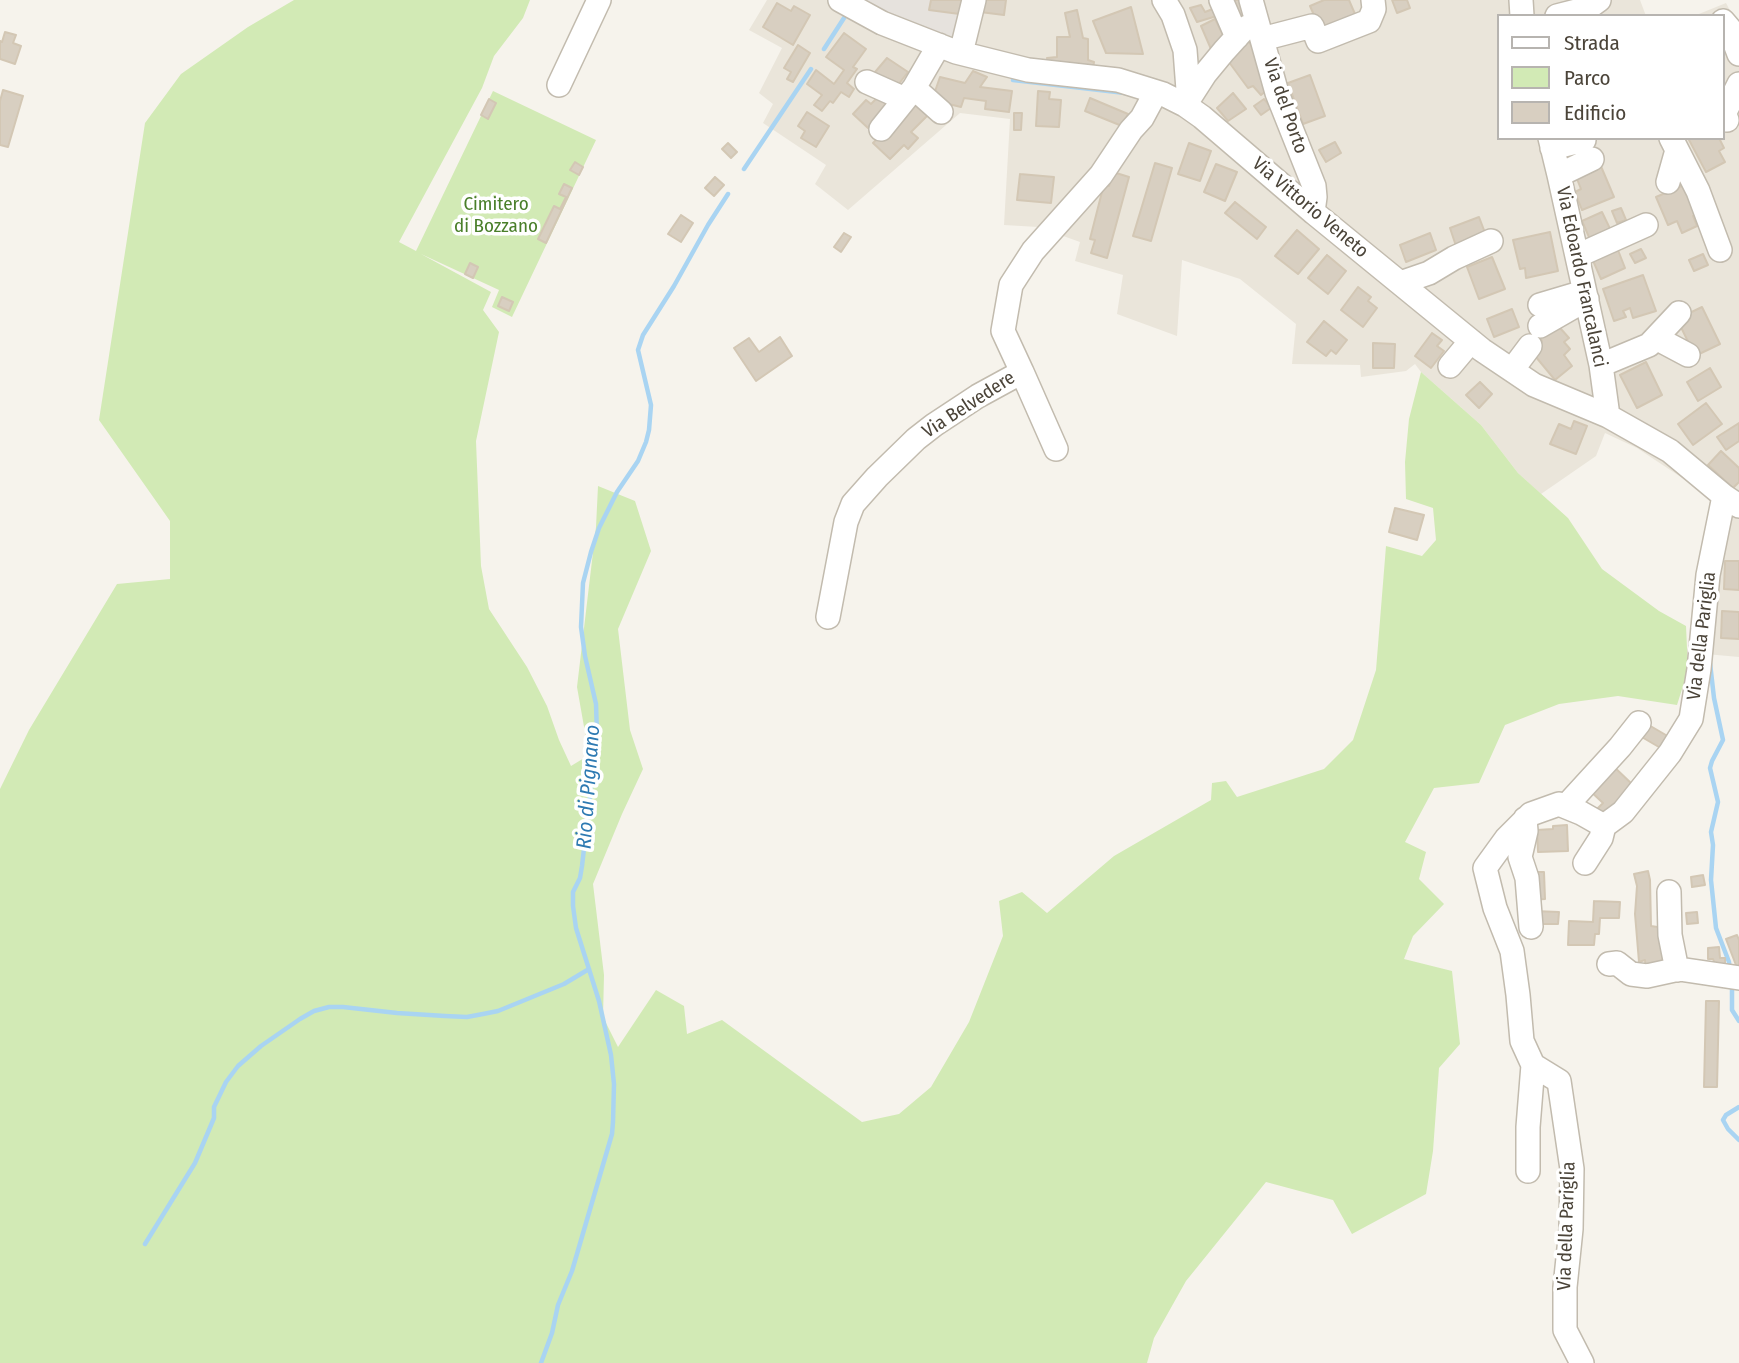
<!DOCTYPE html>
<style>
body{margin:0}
#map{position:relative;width:1739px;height:1363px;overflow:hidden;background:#f6f3ec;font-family:"Fira Sans Condensed",sans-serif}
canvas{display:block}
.legend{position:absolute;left:1497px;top:14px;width:228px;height:126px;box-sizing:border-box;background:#fff;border:2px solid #b7b4b0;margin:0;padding:9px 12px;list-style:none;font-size:21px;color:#4b4439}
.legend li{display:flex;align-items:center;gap:14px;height:35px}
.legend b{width:35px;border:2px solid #b7b4b0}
</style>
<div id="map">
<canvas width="1739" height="1363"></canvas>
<ul class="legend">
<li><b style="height:9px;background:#fff"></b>Strada</li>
<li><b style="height:19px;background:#d2eab5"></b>Parco</li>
<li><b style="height:19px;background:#d8cfc1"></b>Edificio</li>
</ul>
</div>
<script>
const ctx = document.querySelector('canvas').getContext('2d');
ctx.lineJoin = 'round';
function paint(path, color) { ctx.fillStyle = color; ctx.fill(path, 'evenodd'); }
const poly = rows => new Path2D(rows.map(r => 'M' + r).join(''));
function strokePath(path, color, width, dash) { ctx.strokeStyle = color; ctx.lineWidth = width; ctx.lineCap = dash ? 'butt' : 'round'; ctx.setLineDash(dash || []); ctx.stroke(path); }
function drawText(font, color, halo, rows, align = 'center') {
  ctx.font = font + ' "Fira Sans Condensed",sans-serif'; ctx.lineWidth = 7; ctx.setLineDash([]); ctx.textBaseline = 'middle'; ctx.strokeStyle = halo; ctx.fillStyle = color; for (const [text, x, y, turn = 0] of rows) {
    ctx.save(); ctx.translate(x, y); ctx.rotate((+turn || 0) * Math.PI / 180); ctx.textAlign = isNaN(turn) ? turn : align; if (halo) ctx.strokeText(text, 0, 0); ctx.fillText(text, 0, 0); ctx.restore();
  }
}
paint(poly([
 [767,0,1640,0,1646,16,1499,16,1499,138,1723,138,1723,16,1694,16,1726,3,1739,28,1739,657,1695,653,1717,501,1637,448,1605,433,1596,456,1541,494,1518,473,1481,425,1421,372,1415,364,1406,371,1361,377,1360,365,1292,364,1296,324,1240,279,1182,260,1177,336,1117,314,1123,275,1075,261,1080,242,1038,227,1004,225,1010,119,960,113,848,210,815,184,826,165,763,123,773,104,759,93,782,48,749,30]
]), '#eae5da');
paint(poly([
 [840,0,980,0,972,55]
]), '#e6e2dd');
paint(poly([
 [294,0,530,0,523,18,494,56,482,88,399,242,416,251,493,91,596,140,512,317,492,307,499,290,421,254,491,292,483,310,499,332,476,441,481,566,489,609,527,667,547,706,559,740,571,766,589,755,577,687,596,527,598,486,635,501,651,551,618,629,630,730,643,769,622,814,593,884,604,975,603,1017,618,1047,656,990,684,1006,687,1034,722,1020,862,1122,899,1114,931,1087,969,1022,1003,936,999,901,1022,892,1047,913,1114,856,1211,800,1212,783,1226,781,1237,797,1324,769,1353,740,1376,670,1386,546,1422,556,1436,540,1433,508,1406,499,1405,462,1409,419,1421,372,1481,425,1518,473,1568,518,1602,569,1659,611,1686,626,1688,670,1677,705,1618,696,1559,704,1505,725,1479,783,1434,788,1405,842,1426,852,1419,879,1444,904,1413,936,1404,959,1452,971,1460,1044,1439,1068,1433,1151,1426,1194,1352,1234,1333,1200,1266,1182,1186,1281,1154,1338,1147,1363,0,1363,0,789,29,730,117,584,170,579,170,521,99,420,145,123,181,74,248,27]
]), '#d2eab5');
strokePath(poly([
 [824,49,844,18],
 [1013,80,1125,93],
 [744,169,811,69],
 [1710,663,1714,698,1723,740,1712,761,1710,768,1718,802,1711,832,1713,845,1711,880,1716,928,1729,962,1730,970],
 [1732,983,1732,1010,1739,1021],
 [1739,1107,1726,1115,1723,1120,1728,1129,1739,1140],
 [145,1244,195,1163,214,1118,214,1107,226,1082,238,1066,261,1046,300,1019,314,1011,329,1007,343,1007,397,1013,445,1016,467,1017,483,1014,498,1011,564,984,589,969],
 [541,1363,552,1333,558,1305,572,1271,612,1134,613,1122,614,1084,611,1055,599,1001,576,928,573,906,573,892,580,878,582,866,597,735,596,704,585,656,581,627,583,583,591,552,599,528,617,492,638,461,646,442,649,430,651,405,638,350,643,335,674,286,708,225,728,194]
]), '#a9d4f2', 4.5);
const building = poly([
 [931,0,969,0,967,15,929,10,931,0],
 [982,0,1006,0,1004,15,980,12,982,0],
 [1229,0,1247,0,1253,20,1237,25,1229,0],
 [1324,0,1349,0,1358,21,1323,36,1310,6,1324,0],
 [1392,0,1407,0,1410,8,1397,13,1392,0],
 [777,3,791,11,794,6,810,15,793,45,763,27,777,3],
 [1201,5,1205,12,1218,7,1220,15,1197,22,1190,8,1201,5],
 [1131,7,1143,54,1106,53,1093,21,1131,7],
 [1077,10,1083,38,1088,39,1088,60,1094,62,1093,68,1048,66,1047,58,1057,57,1057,37,1070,37,1065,13,1077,10],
 [1215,19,1226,41,1211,49,1201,26,1215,19],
 [5,32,16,35,13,43,21,46,15,64,0,59,0,41,2,42,5,32],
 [844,33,866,49,853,67,857,69,847,83,854,89,849,97,841,92,833,103,830,101,822,111,814,105,822,95,807,84,816,70,834,84,844,70,826,57,844,33],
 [1248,40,1268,73,1267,90,1261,95,1253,86,1248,88,1226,58,1248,40],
 [798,45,810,53,793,82,787,79,791,72,784,68,798,45],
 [887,58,908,72,895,89,870,78,887,58],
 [973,71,987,77,980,87,1012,91,1009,112,985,109,986,101,964,98,961,107,932,100,940,77,965,83,973,71],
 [1310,75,1325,116,1303,124,1288,83,1310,75],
 [3,90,23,96,8,147,0,145,0,101,3,90],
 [1038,91,1050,92,1049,99,1061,100,1059,127,1036,126,1038,91],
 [1233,93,1246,109,1228,121,1217,108,1233,93],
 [880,95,890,105,868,128,853,114,866,100,871,104,880,95],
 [1090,98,1128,114,1122,126,1085,111,1090,98],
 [489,99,496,103,488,119,481,115,489,99],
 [916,99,930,113,911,132,918,138,908,149,904,145,890,159,873,143,916,99],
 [1264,99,1271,108,1261,115,1254,106,1264,99],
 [807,112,829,126,816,147,801,138,805,131,798,126,807,112],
 [1014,113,1022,113,1021,130,1014,130,1014,113],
 [1688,138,1719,138,1724,148,1719,151,1725,162,1706,172,1688,138],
 [1335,142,1341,153,1326,162,1319,150,1335,142],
 [728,143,737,152,731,158,722,149,728,143],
 [1189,143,1211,151,1200,181,1178,174,1189,143],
 [575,162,583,167,579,175,570,170,575,162],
 [1155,163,1172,168,1151,241,1133,236,1155,163],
 [1216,164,1237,172,1225,201,1204,192,1216,164],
 [1600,164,1614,197,1582,210,1575,192,1581,189,1575,174,1600,164],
 [1113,172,1129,177,1107,258,1091,253,1095,240,1090,239,1104,184,1109,186,1113,172],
 [1020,174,1054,177,1051,203,1017,200,1020,174],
 [715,177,724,185,714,196,705,188,715,177],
 [1691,182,1699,214,1693,216,1697,226,1682,233,1677,221,1668,225,1656,197,1691,182],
 [564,184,572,188,546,243,538,239,554,206,560,209,566,197,559,194,564,184],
 [1235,202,1266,227,1257,239,1225,213,1235,202],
 [1621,208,1626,220,1617,223,1612,211,1621,208],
 [1602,212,1613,235,1592,244,1582,221,1602,212],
 [681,215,693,223,681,242,668,234,681,215],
 [1479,217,1487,238,1457,249,1450,228,1479,217],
 [1297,230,1319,249,1298,274,1275,256,1297,230],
 [1550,232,1558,271,1526,278,1525,268,1520,269,1513,240,1550,232],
 [844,233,851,237,841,252,834,247,844,233],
 [1430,233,1436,250,1406,262,1400,245,1430,233],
 [1616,245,1625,268,1601,279,1591,256,1616,245],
 [1641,249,1646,258,1635,263,1630,254,1641,249],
 [1703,254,1708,265,1694,271,1689,260,1703,254],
 [1327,255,1346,271,1328,294,1308,278,1327,255],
 [1492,257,1505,289,1479,299,1467,267,1492,257],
 [470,263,478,267,473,278,465,274,470,263],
 [1643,275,1656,311,1633,318,1630,308,1623,311,1626,317,1614,321,1603,289,1643,275],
 [1358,287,1371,297,1368,301,1377,308,1363,327,1341,310,1358,287],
 [502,297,513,302,509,311,498,306,502,297],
 [1702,307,1720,344,1695,356,1677,319,1702,307],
 [1512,309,1519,327,1494,337,1487,319,1512,309],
 [1553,320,1569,338,1564,342,1570,349,1564,355,1572,366,1555,380,1531,351,1542,341,1537,334,1553,320],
 [1324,321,1347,340,1336,354,1331,350,1326,356,1307,342,1324,321],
 [1432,333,1442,340,1437,346,1444,351,1431,368,1415,356,1432,333],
 [780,337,792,356,756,381,734,348,749,338,759,352,780,337],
 [1373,343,1395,344,1394,368,1373,368,1373,343],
 [1646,362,1662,395,1637,408,1620,375,1646,362],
 [1710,368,1721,387,1698,401,1687,382,1710,368],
 [1480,382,1492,394,1479,408,1466,395,1480,382],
 [1706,403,1722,424,1693,445,1678,424,1706,403],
 [1574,421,1587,426,1576,454,1550,444,1559,424,1571,429,1574,421],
 [1739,423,1739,441,1726,450,1717,437,1739,423],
 [1721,451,1739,468,1739,482,1733,488,1708,465,1721,451],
 [1395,508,1424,515,1417,540,1389,532,1395,508],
 [1725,561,1739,561,1739,590,1724,589,1725,561],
 [1722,611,1739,612,1739,639,1721,638,1722,611],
 [1647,724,1671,738,1664,750,1640,736,1647,724],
 [1610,763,1633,785,1604,817,1596,810,1603,803,1587,788,1610,763],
 [1567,825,1568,851,1538,852,1537,830,1553,829,1553,826,1567,825],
 [1648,871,1650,880,1651,926,1664,928,1669,965,1646,971,1645,960,1639,962,1635,914,1637,886,1634,874,1648,871],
 [1530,872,1544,872,1545,899,1531,900,1530,872],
 [1703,875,1705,885,1692,887,1691,877,1703,875],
 [1594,901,1620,902,1619,918,1600,918,1599,934,1595,934,1594,945,1568,945,1569,921,1593,922,1594,901],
 [1534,911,1559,912,1558,924,1533,924,1534,911],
 [1697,912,1698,923,1687,924,1686,913,1697,912],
 [1737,935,1739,940,1739,973,1726,939,1737,935],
 [1719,947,1720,958,1725,958,1725,968,1716,967,1713,959,1708,959,1708,948,1719,947],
 [1706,1001,1719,1001,1717,1087,1704,1087,1706,1001]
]);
paint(building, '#d8cfc1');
strokePath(building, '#d3c7b4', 2);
const minor = poly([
 [840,0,882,23,956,52,1028,70,1118,80,1163,94,1185,105,1202,117,1313,212,1482,350,1534,385,1608,416,1670,451,1724,496,1739,506],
 [1164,0,1173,15,1185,50,1188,90,1186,104],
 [1221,0,1237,37],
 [1251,0,1277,93,1314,186,1315,197,1313,212],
 [1521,0,1522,16],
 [1557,16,1588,8,1599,0],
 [1723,21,1729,28,1739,54],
 [1262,39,1312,26,1318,41,1369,21,1374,9,1373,0],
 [961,53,974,0],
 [867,82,905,99],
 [559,85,599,0],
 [914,88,941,112],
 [1185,105,1205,74,1224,51,1244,29,1257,22],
 [1727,120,1724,114,1739,84],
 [881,129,914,88,939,45],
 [1550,138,1559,175,1601,365,1608,416],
 [1671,138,1698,191,1720,250],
 [1552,148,1584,140],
 [1559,175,1592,159],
 [1668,182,1677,150],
 [1577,256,1646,225],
 [1400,283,1429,273,1454,258,1491,241],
 [1540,305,1577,294],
 [1540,326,1587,299],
 [1656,338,1688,355],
 [1601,365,1649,345,1679,313],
 [1450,366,1471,341],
 [1512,370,1530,346],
 [1022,372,1056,449],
 [828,617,846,522,853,504,877,477,916,439,934,425,978,396,1022,372,1003,331,1011,285,1033,251,1101,175,1131,130,1142,118,1156,92],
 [1566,806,1620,747,1639,723],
 [1525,819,1526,831,1520,857,1527,878,1531,927],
 [1585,863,1601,838,1604,826],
 [1669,892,1670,935,1677,970],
 [1609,964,1617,963,1631,974,1647,976,1679,969,1739,978],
 [1528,1171,1528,1127,1533,1065],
 [1582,1363,1565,1330,1565,1287,1571,1229,1572,1169,1559,1081,1533,1065,1522,1041,1518,995,1512,951,1495,908,1485,868,1506,839,1531,814,1559,804,1581,813,1604,826,1623,812,1670,753,1691,719,1699,669,1708,575,1724,496]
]);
strokePath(minor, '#c2bbae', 26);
strokePath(minor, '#fff', 23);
drawText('19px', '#4b4439', '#fff', [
 ["Via del Porto",1285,106,71],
 ["Via Vittorio Veneto",1310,208,40],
 ["Via Edoardo Francalanci",1581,277,78],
 ["Via Belvedere",969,405,-33],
 ["Via della Pariglia",1702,636,-83],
 ["Via della Pariglia",1567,1226,-88]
]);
drawText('19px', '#4a7f2a', '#fff', [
 ["Cimitero",496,205],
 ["di Bozzano",496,227]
]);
drawText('italic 21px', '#2e7ab2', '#fff', [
 ["Rio di Pignano",589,787,-86]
]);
</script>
